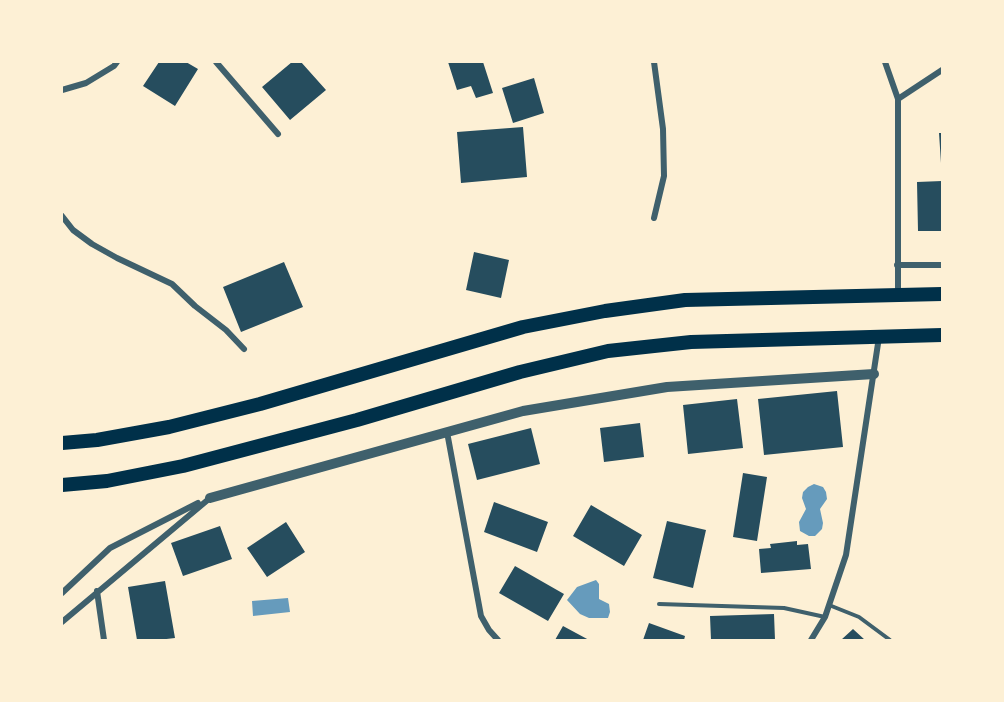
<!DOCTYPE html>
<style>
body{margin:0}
#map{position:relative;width:1004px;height:702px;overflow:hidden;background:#fdf0d5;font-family:"PT Sans Narrow",sans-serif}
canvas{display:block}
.frame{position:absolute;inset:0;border:63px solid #fdf0d5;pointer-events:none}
</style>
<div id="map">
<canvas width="1004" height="702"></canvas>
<div class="frame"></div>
</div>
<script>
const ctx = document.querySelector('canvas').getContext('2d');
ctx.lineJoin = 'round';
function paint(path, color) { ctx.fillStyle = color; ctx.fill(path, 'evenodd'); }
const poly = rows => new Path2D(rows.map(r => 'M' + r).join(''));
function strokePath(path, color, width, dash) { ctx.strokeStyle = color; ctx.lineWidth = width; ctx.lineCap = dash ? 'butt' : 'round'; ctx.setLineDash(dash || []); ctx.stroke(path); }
paint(poly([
 [814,484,823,487,826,492,827,499,820,509,823,523,822,529,815,536,809,536,800,531,799,522,806,509,802,498,803,492,808,487],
 [596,580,599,584,599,599,609,604,610,612,608,618,589,618,580,614,567,600,577,587],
 [288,598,290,612,253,616,252,601]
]), '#669bbc');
paint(poly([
 [159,62,186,62,198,69,175,106,143,86],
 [292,62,301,62,326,90,290,120,262,87],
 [448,62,483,62,493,93,476,98,471,86,457,90],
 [534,78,544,113,513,123,502,88],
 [523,127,527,177,461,183,457,132],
 [939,133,942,133,942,163,941,163],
 [942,181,942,231,918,231,917,182],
 [474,252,509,260,501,298,466,290],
 [284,262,303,307,241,332,223,287],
 [837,391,843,447,764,455,758,399],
 [737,399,743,448,688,454,683,405],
 [640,423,644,457,604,462,600,428],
 [531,428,540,464,477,480,468,444],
 [743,473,767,477,757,541,733,537],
 [494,502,548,522,537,552,484,532],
 [591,505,642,535,624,566,573,536],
 [667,521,706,530,693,588,653,578],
 [286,522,305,552,267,577,247,548],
 [220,526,232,559,183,576,171,543],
 [797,541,797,545,808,544,811,569,761,573,759,549,771,548,770,544],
 [515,566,564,594,548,621,499,593],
 [165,581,175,638,158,640,137,640,128,587],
 [774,614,775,640,711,640,710,616],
 [649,623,685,636,684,640,643,640],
 [563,626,589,640,555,640],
 [853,629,865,640,841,640]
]), '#264d5e');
strokePath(poly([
 [659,604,784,608,825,617],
 [829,605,859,617,890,640]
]), '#3f606c', 4);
strokePath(poly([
 [216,62,278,134],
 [654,62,663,129,664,176,654,218],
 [885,62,898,99,898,295],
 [62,90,86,83,114,66,117,62],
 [898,99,942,70],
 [62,216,73,230,92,244,117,258,172,284,195,306,226,330,244,349],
 [897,265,942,265],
 [447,432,481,616,489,630,498,640],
 [97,591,104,640],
 [62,593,110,548,198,503],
 [62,622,210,498],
 [811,640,825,617,846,555,879,337]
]), '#3f606c', 6);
strokePath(poly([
 [210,498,523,411,667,387,874,374]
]), '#3f606c', 10);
strokePath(poly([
 [62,443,97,440,169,427,260,404,523,327,605,311,685,300,942,294],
 [62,485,107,481,183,466,357,420,520,372,608,351,691,342,942,335]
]), '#003049', 14);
</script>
